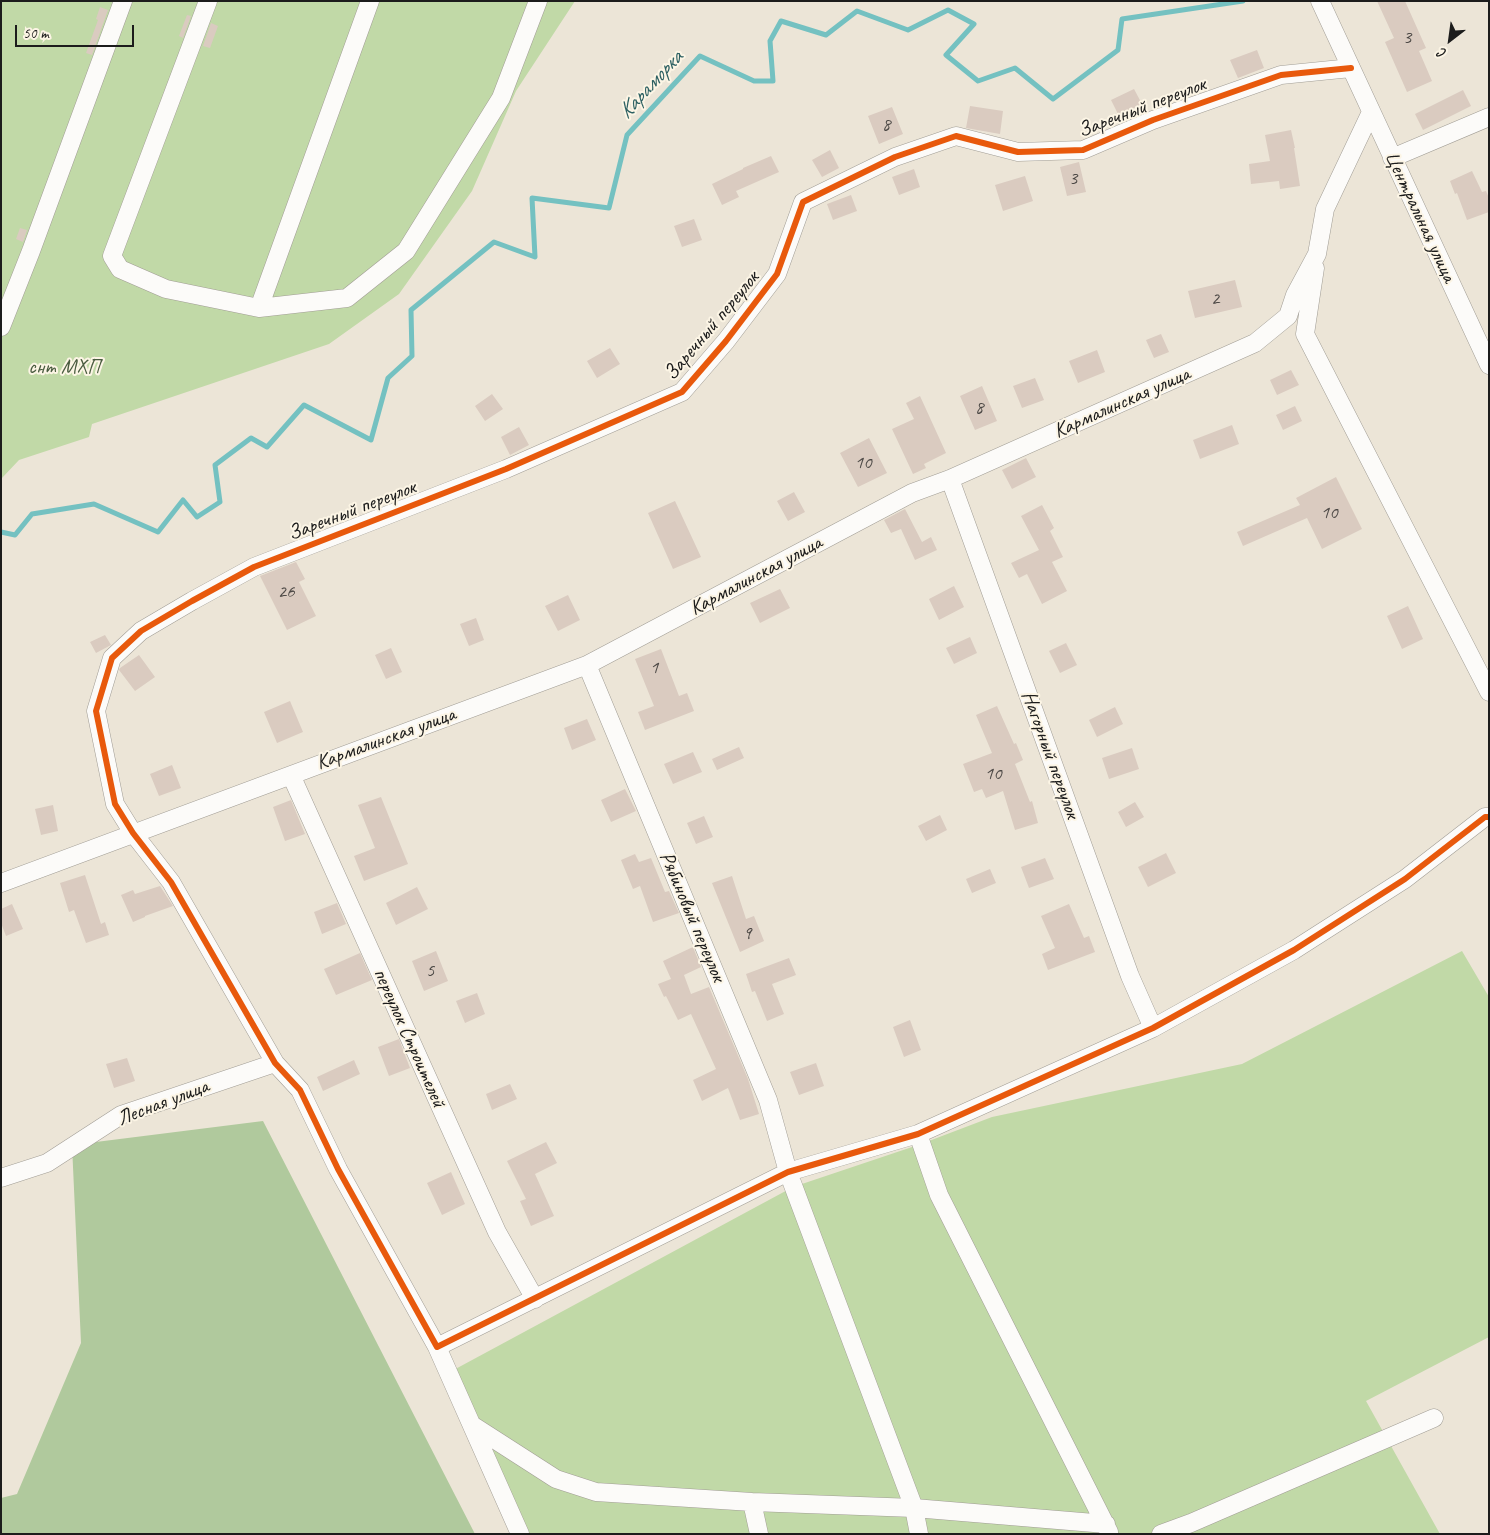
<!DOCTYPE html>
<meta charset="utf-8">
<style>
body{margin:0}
#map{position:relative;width:1490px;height:1535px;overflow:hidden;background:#ece5d7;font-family:Caveat,sans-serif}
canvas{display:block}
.frame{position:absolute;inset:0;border:2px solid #1c1c1c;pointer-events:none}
.north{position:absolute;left:1425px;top:15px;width:50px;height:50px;-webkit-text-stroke:4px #fcf5e5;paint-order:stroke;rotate:210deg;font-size:14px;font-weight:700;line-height:20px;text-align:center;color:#1c1c1c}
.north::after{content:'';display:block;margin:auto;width:18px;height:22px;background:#1c1c1c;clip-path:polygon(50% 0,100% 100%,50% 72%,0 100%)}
.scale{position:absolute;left:15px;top:25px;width:119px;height:22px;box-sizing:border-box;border:2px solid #1c1c1c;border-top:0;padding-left:6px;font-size:15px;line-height:18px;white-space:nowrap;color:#1c1c1c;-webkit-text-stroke:4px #fcf5e5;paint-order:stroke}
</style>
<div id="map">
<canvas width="1490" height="1535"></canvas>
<div class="frame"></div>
<div class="north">С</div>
<div class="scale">50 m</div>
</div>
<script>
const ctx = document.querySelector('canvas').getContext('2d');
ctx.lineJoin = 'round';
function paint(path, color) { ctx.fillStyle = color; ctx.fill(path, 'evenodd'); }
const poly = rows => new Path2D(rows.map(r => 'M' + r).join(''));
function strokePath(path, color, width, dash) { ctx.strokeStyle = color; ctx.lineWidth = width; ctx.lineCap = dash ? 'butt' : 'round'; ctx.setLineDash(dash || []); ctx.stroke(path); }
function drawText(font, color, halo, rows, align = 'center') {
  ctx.font = font + ' Caveat,sans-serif'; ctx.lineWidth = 4; ctx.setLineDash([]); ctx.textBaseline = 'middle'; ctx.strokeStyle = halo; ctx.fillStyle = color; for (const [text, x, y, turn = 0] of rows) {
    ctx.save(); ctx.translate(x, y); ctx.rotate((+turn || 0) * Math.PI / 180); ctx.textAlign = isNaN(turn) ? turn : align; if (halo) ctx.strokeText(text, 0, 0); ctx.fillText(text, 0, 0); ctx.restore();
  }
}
paint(poly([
 [1,1,575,1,516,91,472,191,399,294,329,344,92,424,89,437,19,460,2,478],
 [1462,951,1489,997,1489,1337,1366,1401,1440,1534,523,1534,448,1373,793,1187,921,1144,992,1117,1242,1064]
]), '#c1d9a7');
paint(poly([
 [263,1121,475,1534,1,1534,1,1498,17,1494,81,1343,72,1145]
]), '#b0c99d');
strokePath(poly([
 [1,532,15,535,32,514,94,504,158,532,183,500,197,517,220,502,215,465,251,438,267,447,304,405,371,440,388,378,412,356,411,310,494,242,535,257,532,198,609,208,627,135,700,56,754,81,773,81,770,41,781,21,826,35,857,11,908,30,948,10,974,24,946,55,978,81,1015,68,1053,99,1118,50,1122,19,1243,1]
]), '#74c1c1', 5);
paint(poly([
 [1377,1,1405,1,1426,48,1419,51,1432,81,1407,92,1385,42,1394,38],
 [100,7,108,10,92,55,86,53,98,20,96,19],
 [187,15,191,16,183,38,179,36],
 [211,23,218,26,210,48,203,46],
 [1257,50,1264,68,1238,78,1230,60],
 [1134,89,1142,104,1119,116,1111,100],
 [1463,90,1471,106,1423,130,1415,114],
 [970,106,1003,111,1000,134,966,128],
 [892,107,903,134,879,144,868,116],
 [1291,130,1295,148,1294,148,1300,186,1280,189,1279,181,1251,184,1249,164,1270,161,1265,135],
 [830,150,839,168,822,177,812,160],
 [771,156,779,172,736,191,739,197,722,205,712,184,743,169,743,168],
 [1079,162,1086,192,1067,196,1060,167],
 [914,169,920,187,899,195,892,177],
 [1472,171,1482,192,1486,191,1489,198,1489,212,1467,220,1457,193,1455,194,1450,181],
 [1025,176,1033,201,1003,211,995,185],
 [851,195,857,211,833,220,827,204],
 [694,219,702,240,682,247,674,226],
 [20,228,27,230,23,242,16,239],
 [1235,280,1242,307,1195,318,1188,291],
 [1161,334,1169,352,1154,358,1146,340],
 [610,348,620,364,597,378,587,361],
 [1097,350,1105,372,1078,383,1069,361],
 [1291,370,1299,385,1277,395,1270,380],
 [1035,378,1044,400,1022,408,1013,386],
 [982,386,997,421,975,430,960,396],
 [492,394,503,409,485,421,475,406],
 [920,396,946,453,924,464,926,468,913,474,892,429,914,419,906,403],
 [1295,406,1302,421,1283,430,1276,415],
 [1232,425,1239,444,1200,459,1193,440],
 [519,427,529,445,510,455,501,437],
 [869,438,887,473,858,487,840,453],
 [1026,458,1036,477,1012,489,1002,470],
 [1336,477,1362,529,1322,549,1307,518,1243,546,1237,532,1300,505,1296,498],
 [794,492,805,512,788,521,777,501],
 [675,501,701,557,673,569,648,513],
 [1042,505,1054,528,1050,531,1063,557,1052,562,1067,591,1042,604,1027,574,1019,578,1011,563,1039,550,1021,516],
 [905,509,922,542,931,537,937,550,915,560,901,529,891,533,884,520],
 [296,562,305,579,299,582,316,616,287,630,260,576],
 [954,586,964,607,939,620,929,599],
 [780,589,790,608,760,623,750,603],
 [568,595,580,620,558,631,545,606],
 [1408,606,1423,639,1402,649,1387,616],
 [476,618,484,640,469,646,460,624],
 [105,635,111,645,96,653,90,642],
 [970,637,977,653,954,664,946,648],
 [1066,643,1077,665,1060,673,1049,651],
 [391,648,402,672,386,679,375,655],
 [661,649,679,696,687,693,694,711,645,730,638,712,654,706,635,659],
 [139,655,155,677,135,691,119,670,120,668],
 [290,701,303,732,277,743,264,712],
 [997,706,1014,744,1016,743,1023,760,1015,764,1030,802,1032,801,1038,823,1015,830,1003,791,986,798,982,789,974,792,963,764,992,753,976,715],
 [1115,707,1123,724,1097,737,1089,720],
 [587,719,596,740,572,750,564,728],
 [739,747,744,758,717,770,712,759],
 [1132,748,1139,769,1109,779,1102,758],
 [693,752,702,772,673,784,664,764],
 [172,765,181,788,159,796,150,774],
 [625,789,636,811,611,822,601,800],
 [381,797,408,864,364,881,354,856,375,848,358,805],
 [291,800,305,834,285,841,273,807],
 [1135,802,1144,817,1126,827,1118,812],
 [53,805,58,831,41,835,35,809],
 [940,815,947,830,926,841,918,826],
 [704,816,713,837,696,844,687,823],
 [1166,853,1176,873,1148,887,1138,867],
 [635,854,639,862,651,858,665,892,669,891,679,913,653,922,640,886,633,889,621,860],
 [1045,858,1054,879,1029,888,1021,867],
 [990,869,996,883,972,893,966,879],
 [85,875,101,924,105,922,109,935,86,943,74,910,69,912,60,883],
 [732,876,746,919,754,916,764,941,740,952,712,883],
 [160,886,173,906,145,916,145,917,133,922,121,895,133,890,135,894],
 [417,887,428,909,396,925,386,903],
 [337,903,346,924,322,934,314,912],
 [12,904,23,929,6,936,1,923,1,909],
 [1069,904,1084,938,1089,936,1095,952,1048,970,1042,954,1055,948,1041,916],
 [693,947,701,967,684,975,691,994,709,987,748,1079,759,1114,740,1120,728,1088,702,1101,693,1080,716,1069,691,1014,678,1020,666,996,664,997,658,984,671,979,663,961],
 [436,951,448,981,424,991,412,961],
 [360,953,372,980,336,995,324,969],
 [789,958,796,975,772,984,784,1014,767,1021,755,991,752,992,746,974],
 [477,993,485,1014,465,1023,456,1001],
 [910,1020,921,1050,904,1057,893,1027],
 [399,1039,410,1068,389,1076,378,1047],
 [127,1058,135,1081,114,1088,106,1064],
 [354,1060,360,1074,323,1091,317,1077],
 [816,1063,824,1086,799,1095,790,1072],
 [510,1084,517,1099,492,1110,486,1094],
 [546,1142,557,1163,535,1174,554,1216,531,1226,520,1201,526,1199,507,1161],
 [451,1172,465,1204,442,1215,427,1183]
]), '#dacbc0');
const minor = poly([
 [208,1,112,256,120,269,166,289,259,308,370,1],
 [1320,1,1489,365],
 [1351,68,1281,75,1153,120,1083,150,1018,152,956,136,895,157,803,202,777,274,726,341,682,392,506,469,254,567,192,601,141,631,112,658,96,711,115,804,133,833,171,882,275,1063,300,1090,338,1169,437,1347,788,1172,918,1134,1153,1028,1294,950,1405,879,1485,817,1489,817],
 [1392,158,1489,117],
 [1315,268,1305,334,1489,692],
 [259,308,347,298,406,251,501,98,538,1],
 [1,327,31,251,123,1],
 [950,479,1130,976,1153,1028],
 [587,665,768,1100,788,1172,914,1508,919,1534],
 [291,775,497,1232,535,1299],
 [1,883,587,665,912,493,950,479,1255,343,1288,316,1295,295,1317,254,1325,209,1371,112],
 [918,1134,939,1195,1109,1532],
 [1,1178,47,1163,121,1115,275,1063],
 [437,1347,520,1534],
 [472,1425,556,1479,596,1492,752,1502,914,1508,1106,1524],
 [752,1502,759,1534],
 [1161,1534,1191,1523,1434,1418]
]);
strokePath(minor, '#a19d95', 19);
strokePath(minor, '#fcfbf9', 18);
strokePath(poly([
 [1351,68,1281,75,1153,120,1083,150,1018,152,956,136,895,157,803,202,777,274,726,341,682,392,506,469,254,567,192,601,141,631,112,658,96,711,115,804,133,833,171,882,275,1063,300,1090,338,1169,437,1347,788,1172,918,1134,1153,1028,1294,950,1405,879,1485,817,1489,817]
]), '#e8590c', 6);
drawText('19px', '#4c4845', null, [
 ["3",1407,38],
 ["8",886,125],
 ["3",1073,179],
 ["2",1215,299],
 ["8",979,408],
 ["10",863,463],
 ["10",1329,513],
 ["26",286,592],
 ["1",654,668],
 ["10",993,774],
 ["9",747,934],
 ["5",430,971]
]);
drawText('21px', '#1c1c1c', '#fcf5e5', [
 ["Заречный переулок",1142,108,-21],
 ["Центральная улица",1420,217,65],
 ["Заречный переулок",712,326,-50],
 ["Кармалинская улица",1122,403,-24],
 ["Заречный переулок",352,511,-21],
 ["Кармалинская улица",756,576,-28],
 ["Кармалинская улица",386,739,-20],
 ["Нагорный переулок",1050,755,70],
 ["Рябиновый переулок",692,917,67],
 ["переулок Строителей",409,1038,66],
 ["Лесная улица",163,1103,-21]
]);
drawText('21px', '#495b3f', '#fcf5e5', [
 ["снт МХП",64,367]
]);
drawText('italic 22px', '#2d6062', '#fcf5e5', [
 ["Караморка",651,85,-47]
]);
</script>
